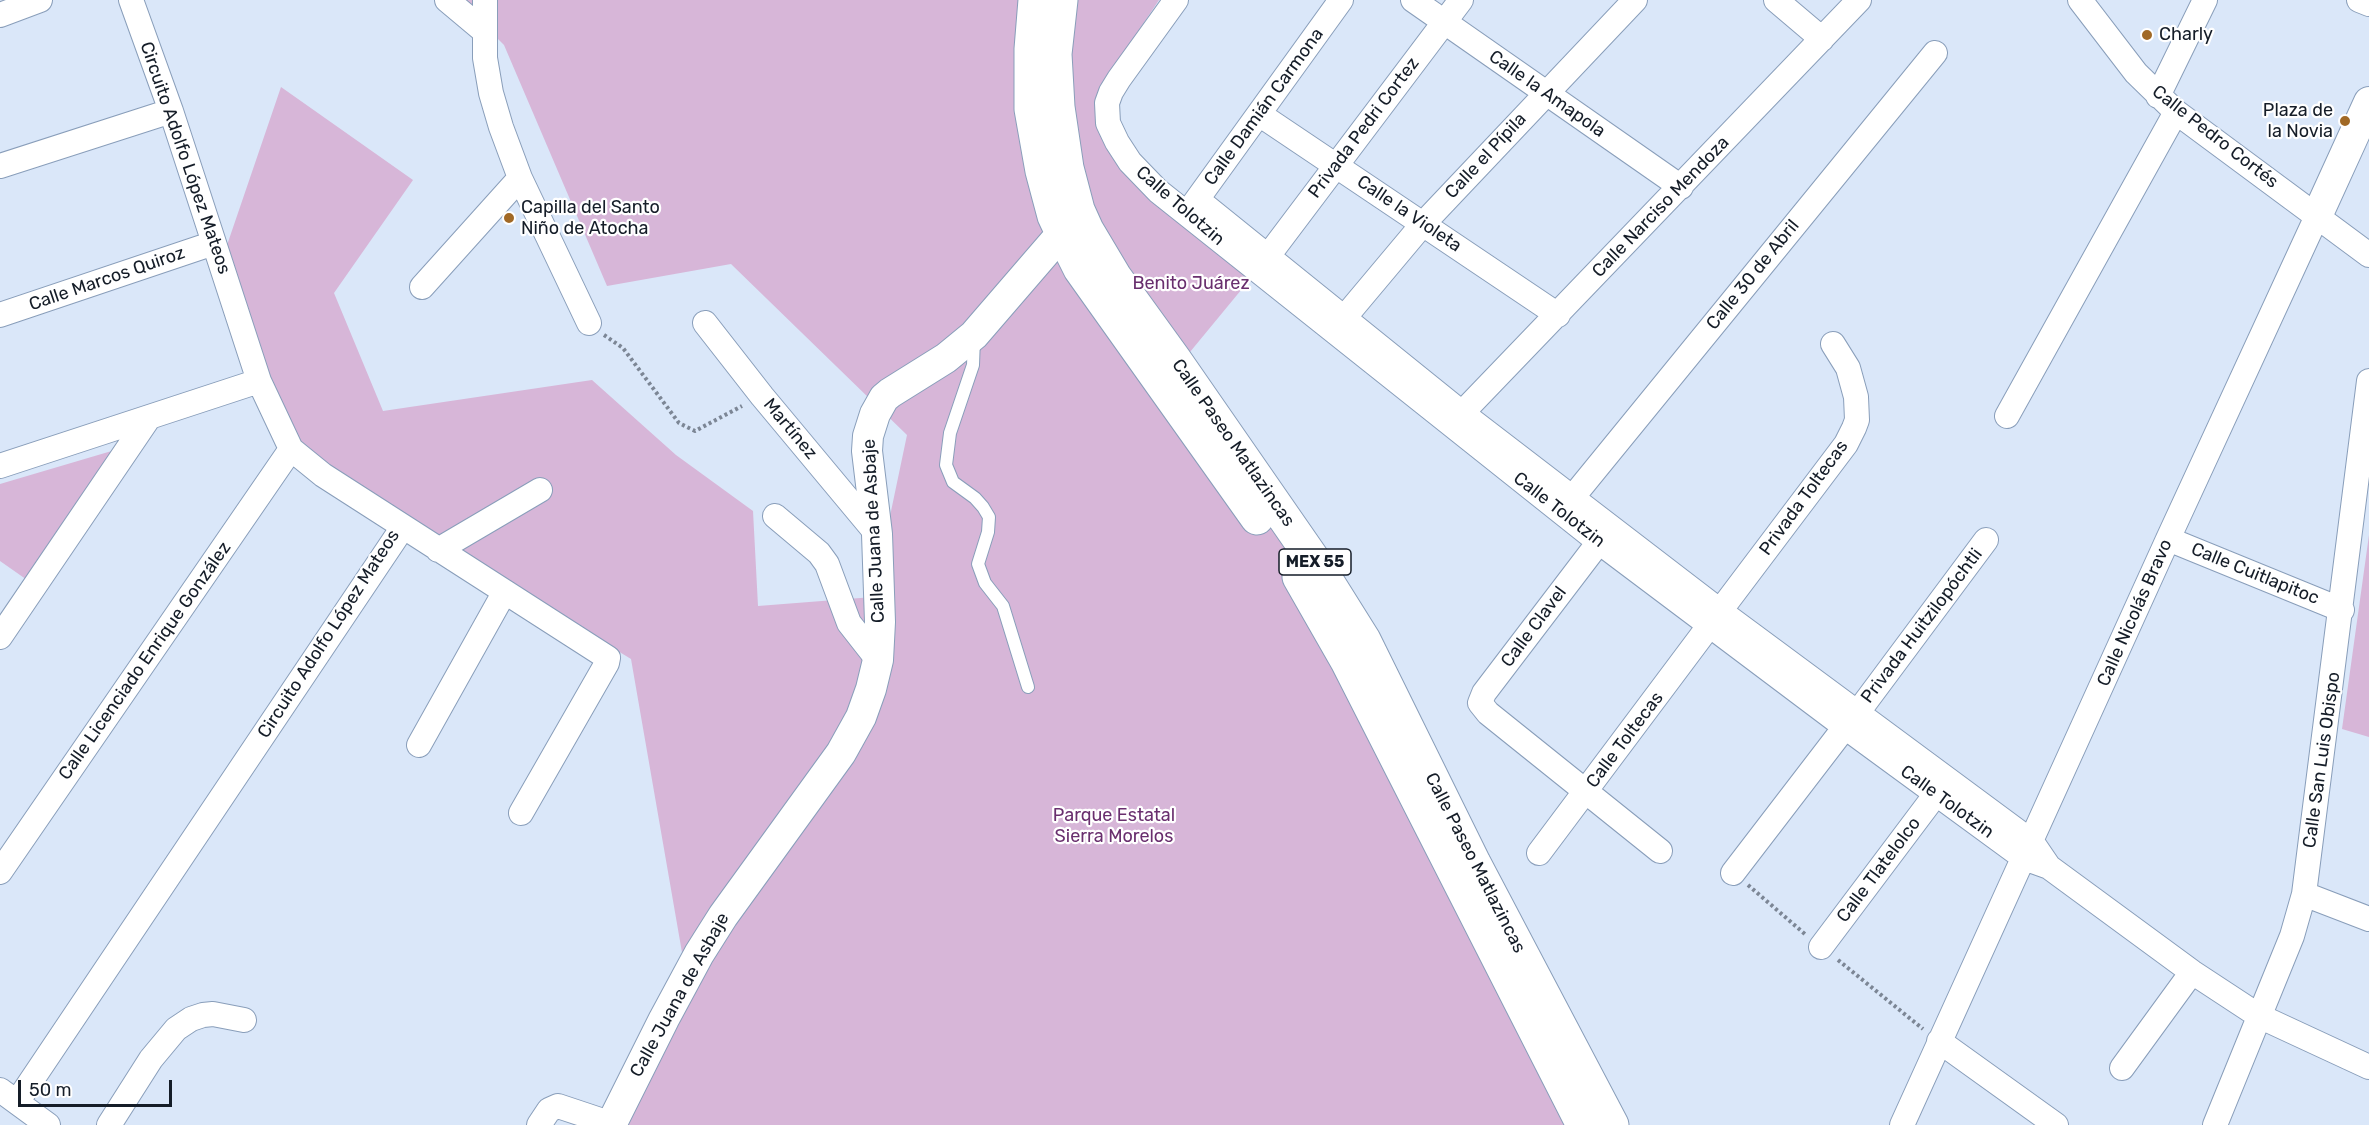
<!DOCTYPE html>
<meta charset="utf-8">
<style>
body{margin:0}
#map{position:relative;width:2369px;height:1125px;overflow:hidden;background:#dae7f9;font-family:Rubik,sans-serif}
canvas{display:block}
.scale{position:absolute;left:18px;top:1080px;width:154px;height:27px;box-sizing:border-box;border:3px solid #151d28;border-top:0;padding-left:8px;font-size:18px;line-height:21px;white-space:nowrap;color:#151d28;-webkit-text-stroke:4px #fff;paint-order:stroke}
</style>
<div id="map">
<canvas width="2369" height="1125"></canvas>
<div class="scale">50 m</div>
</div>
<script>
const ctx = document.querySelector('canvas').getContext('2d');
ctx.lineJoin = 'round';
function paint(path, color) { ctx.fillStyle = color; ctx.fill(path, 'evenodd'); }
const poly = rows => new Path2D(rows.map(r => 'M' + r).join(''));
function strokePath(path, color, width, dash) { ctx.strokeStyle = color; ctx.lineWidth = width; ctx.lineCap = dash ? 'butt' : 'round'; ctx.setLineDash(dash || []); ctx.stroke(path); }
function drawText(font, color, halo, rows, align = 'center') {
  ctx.font = font + ' Rubik,sans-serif'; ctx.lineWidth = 4.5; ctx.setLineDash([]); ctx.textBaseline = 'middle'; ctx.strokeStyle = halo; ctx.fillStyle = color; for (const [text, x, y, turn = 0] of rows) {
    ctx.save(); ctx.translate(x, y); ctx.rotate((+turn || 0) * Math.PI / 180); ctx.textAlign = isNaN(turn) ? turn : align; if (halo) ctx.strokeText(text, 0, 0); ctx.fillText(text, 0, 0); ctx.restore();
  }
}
paint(poly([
 [459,0,1025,0,1031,127,1314,574,1602,1125,611,1125,684,964,631,659,300,457,268,386,225,251,281,87,413,180,334,293,383,411,592,380,676,455,753,511,758,606,873,597,907,435,731,264,607,286,504,45],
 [1075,0,1159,0,1099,90,1097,112,1251,278,1190,352,1130,272,1110,240,1093,207,1080,159,1070,97,1068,36],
 [115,450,30,582,0,561,0,484],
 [2369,535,2369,737,2342,729]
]), '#d7b6d8');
const service = poly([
 [974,338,973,365,950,433,946,465,953,482,975,498,983,507,989,517,988,532,978,564,985,583,1003,606,1028,687]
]);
const minor = poly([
 [131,0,171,111,259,381,291,449,323,475,608,658,607,663,521,813],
 [447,0,484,31],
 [485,0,485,58,491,93,501,127,520,178,589,323],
 [1176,0,1119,79,1111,92,1107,103,1108,123,1117,142,1130,162,1158,191,1599,542,1845,727,2024,858,2049,867,2192,972,2259,1016,2369,1067],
 [1413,0,1681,187],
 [1776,0,1822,39],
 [2080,0,2136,73,2176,112,2369,255],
 [2359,0,2369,4],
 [0,15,40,0],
 [2158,96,2205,0],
 [1259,114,1558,315],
 [0,166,171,111],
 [1198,200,1462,413,1720,611,2032,842,2049,867],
 [1188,212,1341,0],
 [1268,256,1461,0],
 [422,287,520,178],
 [0,315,214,243],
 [1344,318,1422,225,1635,0],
 [705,323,762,396,877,534],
 [1462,413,1859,0],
 [2007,416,2176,112],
 [0,466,259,381],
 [1572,498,1935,53],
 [775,516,819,553,827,564,849,623,878,660],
 [2168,539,2342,610],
 [1599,542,1484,693,1480,703,1488,713,1660,851],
 [438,550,540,490],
 [1720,611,1846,444,1854,428,1857,420,1856,397,1848,368,1833,344],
 [0,637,148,419],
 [1858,712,1986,540],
 [419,745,504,593],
 [1539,853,1709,626],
 [0,872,291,449],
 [1733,873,1845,727],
 [2304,894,2369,919],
 [1821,947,1936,794],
 [1939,1041,2056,1125],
 [2122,1068,2192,972],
 [0,1090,48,1125],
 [17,1102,403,527],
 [109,1125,151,1059,176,1029,191,1019,203,1015,213,1014,244,1020],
 [539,1125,549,1110,558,1106,612,1124],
 [1902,1125,2168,539,2317,216],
 [2215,1125,2292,936,2304,894,2369,381]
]);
const tertiary = poly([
 [2317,216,2369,102],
 [611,1125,664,1019,699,954,723,916,841,753,861,717,871,689,878,660,880,622,877,534,867,451,868,436,875,414,884,398,890,393,946,358,974,335,1062,233]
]);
const trunk = poly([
 [1035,0,1031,49,1031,109,1042,171,1054,216,1062,233,1080,269,1257,518],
 [1061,0,1055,54,1058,107,1067,168,1078,210,1087,230,1115,277,1175,360,1317,565,1364,640,1474,863,1612,1125],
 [1299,577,1347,661,1583,1125]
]);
strokePath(service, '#899eba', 14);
strokePath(minor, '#899eba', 26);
strokePath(tertiary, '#899eba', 32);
strokePath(trunk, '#899eba', 35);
strokePath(poly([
 [604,335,623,348,679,423,695,431,742,406],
 [1748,885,1806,935],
 [1838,960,1923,1029]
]), '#7c8695', 4, [3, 3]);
strokePath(service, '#fff', 12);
strokePath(minor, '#fff', 24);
strokePath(tertiary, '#fff', 30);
strokePath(trunk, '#fff', 33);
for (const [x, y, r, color] of [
 [2147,35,6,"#a16926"],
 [2345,121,6,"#a16926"],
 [509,218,6,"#a16926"]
]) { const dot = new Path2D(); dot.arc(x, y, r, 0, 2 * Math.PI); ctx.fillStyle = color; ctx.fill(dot); strokePath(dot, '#fff', 2); }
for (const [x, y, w] of [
 [1315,562,72]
]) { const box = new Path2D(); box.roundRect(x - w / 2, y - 13, w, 26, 4.5); ctx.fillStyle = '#fff'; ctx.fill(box); strokePath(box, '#151d28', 1.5); }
drawText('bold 16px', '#151d28', null, [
 ["MEX 55",1315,562]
]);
drawText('18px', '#151d28', '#fff', [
 ["Charly",2159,35],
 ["Plaza de",2333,111,"right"],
 ["la Novia",2333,132,"right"],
 ["Capilla del Santo",521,208],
 ["Niño de Atocha",521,229]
], 'left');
drawText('18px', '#151d28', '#fff', [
 ["Calle la Amapola",1547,94,35],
 ["Calle Damián Carmona",1264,107,-54],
 ["Privada Pedri Cortez",1364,128,-53],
 ["Calle Pedro Cortés",2215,137,38],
 ["Calle el Pípila",1486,156,-47],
 ["Circuito Adolfo López Mateos",185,158,71],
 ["Calle Tolotzin",1180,206,41],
 ["Calle Narciso Mendoza",1661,207,-46],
 ["Calle la Violeta",1409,214,34],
 ["Calle 30 de Abril",1753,275,-51],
 ["Calle Marcos Quiroz",107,279,-19],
 ["Martínez",790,429,50],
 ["Calle Paseo Matlazincas",1233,443,55],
 ["Privada Toltecas",1804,498,-54],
 ["Calle Tolotzin",1559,510,38],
 ["Calle Juana de Asbaje",874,531,-93],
 ["Calle Cuitlapitoc",2255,574,22],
 ["Calle Nicolás Bravo",2135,613,-66],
 ["Privada Huitzilopóchtli",1922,626,-53],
 ["Calle Clavel",1534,627,-53],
 ["Circuito Adolfo López Mateos",329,634,-57],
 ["Calle Licenciado Enrique González",145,661,-55],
 ["Calle Toltecas",1625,740,-53],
 ["Calle San Luis Obispo",2322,760,-82],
 ["Calle Tolotzin",1947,802,36],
 ["Calle Paseo Matlazincas",1475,863,63],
 ["Calle Tlatelolco",1879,870,-53],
 ["Calle Juana de Asbaje",680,995,-61]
]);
drawText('18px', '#692f6e', '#fff', [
 ["Benito Juárez",1191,284],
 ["Parque Estatal",1114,816],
 ["Sierra Morelos",1114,837]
]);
</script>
